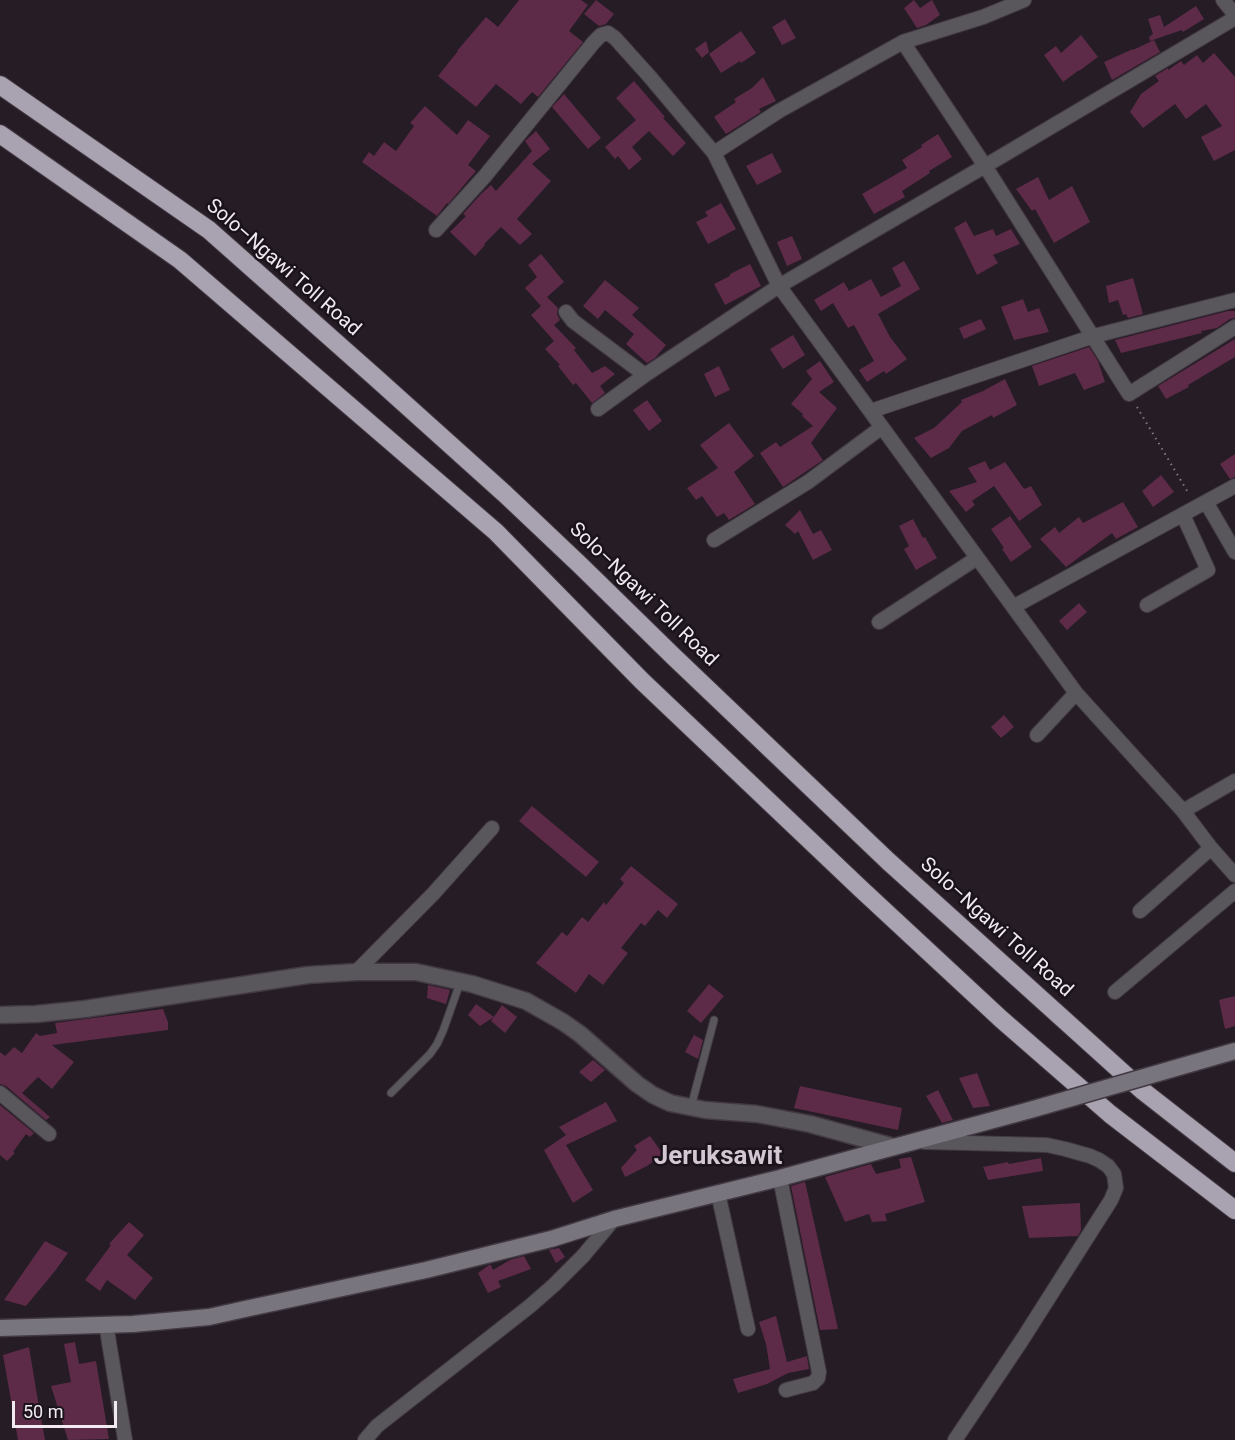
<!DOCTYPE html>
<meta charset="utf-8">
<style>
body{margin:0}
#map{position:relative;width:1235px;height:1440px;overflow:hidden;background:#251c25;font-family:Roboto,sans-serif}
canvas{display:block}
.scale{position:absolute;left:12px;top:1401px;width:105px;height:27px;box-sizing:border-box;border:3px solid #f1eaf1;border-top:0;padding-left:8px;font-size:18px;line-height:21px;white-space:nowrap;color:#f1eaf1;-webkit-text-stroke:4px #1b131b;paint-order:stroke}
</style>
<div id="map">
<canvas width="1235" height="1440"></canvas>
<div class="scale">50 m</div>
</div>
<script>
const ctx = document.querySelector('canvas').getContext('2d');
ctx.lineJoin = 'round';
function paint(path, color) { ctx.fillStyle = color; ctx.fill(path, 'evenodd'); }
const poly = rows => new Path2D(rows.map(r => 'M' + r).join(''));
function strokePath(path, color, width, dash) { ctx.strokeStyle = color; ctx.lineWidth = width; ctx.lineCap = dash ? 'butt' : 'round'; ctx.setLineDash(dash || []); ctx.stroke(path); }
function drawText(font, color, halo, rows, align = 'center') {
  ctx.font = font + ' Roboto,sans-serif'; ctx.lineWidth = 5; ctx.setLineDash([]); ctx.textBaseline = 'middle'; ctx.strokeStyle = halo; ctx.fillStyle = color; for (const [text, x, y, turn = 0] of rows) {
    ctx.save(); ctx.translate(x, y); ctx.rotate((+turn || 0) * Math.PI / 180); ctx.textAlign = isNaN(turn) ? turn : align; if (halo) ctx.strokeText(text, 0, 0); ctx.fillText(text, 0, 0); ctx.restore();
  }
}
paint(poly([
 [519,0,581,0,588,5,569,31,583,42,538,97,532,92,521,104,496,84,476,107,438,76,458,51,457,51,486,17,498,27],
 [596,0,614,14,606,24,599,26,584,14],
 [914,0,920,8,932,0,940,15,926,25,917,28,904,8],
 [1196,6,1204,19,1183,32,1182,30,1150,41,1149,37,1153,34,1148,19,1160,15,1164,27],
 [785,19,796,38,782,45,772,27],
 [741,31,756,53,741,63,740,61,721,73,709,54],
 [1081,35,1098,57,1079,71,1079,70,1063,82,1044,55,1056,46,1061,53],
 [1154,40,1160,52,1112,80,1104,62,1133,49,1133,50],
 [706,41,709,52,702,58,695,49],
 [1214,53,1235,77,1235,150,1214,161,1201,137,1222,126,1206,104,1186,119,1175,104,1143,128,1130,112,1141,94,1159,81,1155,76,1168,68,1168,70,1181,61,1184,65,1197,55,1203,63],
 [763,77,776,101,759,109,761,112,726,134,714,117,736,102,734,99,752,88],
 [634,81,665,117,663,118,686,143,673,156,649,131,632,147,642,159,629,170,618,156,615,159,605,147,636,120,616,98],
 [564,94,601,138,588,149,552,107],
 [425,106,457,135,468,120,490,136,468,165,476,171,448,204,447,203,437,216,362,162,369,152,374,156,384,142,396,151,414,126,410,123],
 [536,131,550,149,532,164,551,181,517,219,532,234,520,245,501,227,484,244,485,245,475,256,450,232,466,216,463,214,481,194,491,185,496,191,532,151,525,141],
 [938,134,952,157,929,171,930,173,902,191,905,197,874,214,862,194,907,168,902,160,922,147,921,145],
 [772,153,782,172,757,185,746,166],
 [1038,177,1049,200,1072,186,1090,222,1054,243,1035,209,1032,211,1016,189],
 [721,203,736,229,708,244,696,222,708,216,705,212],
 [966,221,974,236,993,229,996,236,1011,229,1020,244,993,255,998,263,977,275,954,228],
 [792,236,802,259,787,266,777,242],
 [541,254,564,282,547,297,558,308,557,314,560,320,554,325,576,348,574,350,592,373,605,366,615,374,600,386,605,393,592,403,576,383,573,385,558,366,560,365,545,349,554,341,531,315,541,306,525,288,537,277,528,265],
 [904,261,920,289,878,314,890,337,907,359,886,374,884,371,867,382,859,370,874,361,854,325,848,328,833,303,821,311,814,300,844,282,849,291,871,279,881,297,901,286,892,268],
 [750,264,761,286,725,305,714,284,730,276,730,274],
 [1133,278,1143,314,1128,318,1126,314,1123,315,1118,300,1109,303,1106,286],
 [605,280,639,308,632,315,666,345,655,358,647,363,626,344,634,334,605,310,598,319,583,306],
 [1023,299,1028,312,1039,308,1049,332,1014,340,1001,307],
 [1228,311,1235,311,1235,318,1230,319,1217,328,1201,331,1202,333,1121,353,1115,340],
 [981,319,986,329,964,339,959,328],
 [793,335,805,355,783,369,770,349],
 [1235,339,1235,357,1188,385,1189,387,1166,399,1158,386],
 [1089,347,1098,361,1105,382,1084,390,1075,373,1039,386,1032,366],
 [820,361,834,382,819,392,837,408,811,443,823,460,783,487,760,453,776,442,780,447,813,426,802,416,803,414,791,404,812,379,806,371],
 [719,366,730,390,715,397,704,374],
 [1005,379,1017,405,993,418,992,415,962,431,949,448,931,458,914,438,934,428,962,402,961,400,983,391],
 [647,400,662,421,649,431,633,410],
 [729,423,754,456,734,472,755,504,729,520,724,513,717,517,702,496,696,500,687,488,718,468,700,445],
 [1235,454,1235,477,1230,479,1220,464],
 [985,461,990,470,1005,462,1024,489,1031,486,1042,505,1019,521,994,486,972,501,975,505,966,512,949,491,977,482,968,468],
 [1161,475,1174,492,1153,507,1142,491],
 [1123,502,1138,527,1116,539,1112,533,1066,567,1040,539,1055,527,1059,533,1079,517,1083,523],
 [800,510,813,534,821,530,832,550,813,560,798,531,795,534,785,525],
 [1010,516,1032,547,1011,562,1002,549,1004,548,991,529],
 [913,519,923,538,925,537,937,558,916,570,904,549,909,546,899,526],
 [1079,603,1087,612,1067,630,1059,621],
 [1004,715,1014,727,1001,738,991,727],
 [532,806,599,862,586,877,519,821],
 [631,866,678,904,667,918,658,910,645,926,641,923,621,948,628,953,603,985,589,974,576,993,536,963,562,932,567,936,582,917,588,922,604,902,606,905,624,883,620,879],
 [709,984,724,996,701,1023,687,1011],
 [428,985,450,990,446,1004,427,998],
 [1235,996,1235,1026,1225,1029,1219,1000],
 [476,1004,494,1017,480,1026,468,1015],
 [502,1005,517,1017,505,1033,491,1021],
 [163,1009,168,1022,168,1030,52,1045,74,1062,52,1089,38,1077,22,1093,50,1117,46,1120,6,1086,0,1084,0,1052,5,1056,14,1047,22,1053,36,1033,40,1036,57,1033,55,1023],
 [694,1035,703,1040,698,1059,685,1052],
 [593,1060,605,1070,591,1082,579,1072],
 [977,1073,990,1106,973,1108,959,1078],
 [800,1086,902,1108,898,1130,794,1108],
 [938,1090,953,1120,942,1123,926,1096],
 [606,1102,617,1121,566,1145,593,1190,573,1203,544,1150,566,1135,559,1127],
 [0,1105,34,1133,30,1137,26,1134,13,1152,15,1153,7,1161,0,1155],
 [650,1136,663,1154,647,1166,625,1177,621,1168,637,1150,634,1146],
 [911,1157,925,1202,885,1214,887,1221,872,1222,869,1214,845,1222,825,1177,871,1164,876,1174,901,1168,899,1159],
 [1041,1158,1043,1171,988,1180,983,1167,1008,1162,1009,1164],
 [805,1182,806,1186,838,1329,820,1330,791,1186],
 [1080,1203,1081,1230,1078,1236,1029,1238,1022,1206],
 [129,1222,144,1235,127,1255,153,1278,135,1300,107,1280,100,1291,85,1280,111,1245,109,1244],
 [45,1241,68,1253,55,1271,26,1306,4,1300],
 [559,1248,565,1257,556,1263,549,1250],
 [524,1256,531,1269,498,1281,501,1287,488,1293,478,1273,489,1265,491,1265,493,1270,510,1260],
 [776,1316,787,1362,807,1356,809,1369,788,1373,767,1384,738,1393,733,1379,770,1369,766,1344,759,1322],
 [75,1342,79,1364,96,1361,109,1439,68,1440,51,1386,71,1382,64,1344],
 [29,1347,37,1395,45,1440,18,1440,3,1355]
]), '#5d2b48');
const service = poly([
 [391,1093,430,1054,437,1044,443,1031,460,983],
 [691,1107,714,1020]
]);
const minor = poly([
 [1223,0,1235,15],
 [903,42,985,166,1129,394,1235,327],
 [714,153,779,111,903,42,983,17,1024,0],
 [436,230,485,176,594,42,601,35,608,33,615,38,650,77,714,153,779,286,1076,693,1183,811,1211,848,1235,875],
 [566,312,573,321,645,375],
 [598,409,645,375,779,286,985,166,1235,18],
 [871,411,1094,336,1235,300],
 [1206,502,1235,552],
 [714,540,808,482,882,427],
 [1147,605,1208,570,1183,515],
 [1013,607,1235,486],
 [879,622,977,558],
 [1037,735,1076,693],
 [1183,811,1235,781],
 [1140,911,1211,848],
 [356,972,433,894,492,828],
 [1115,992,1235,891],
 [0,1093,49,1134],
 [924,1142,1047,1145,1065,1149,1090,1156,1099,1160,1108,1166,1114,1174,1116,1188,1111,1200,1022,1340,955,1440],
 [780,1178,819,1372,818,1378,813,1383,786,1390],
 [718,1193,748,1329],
 [106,1324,125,1440],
 [365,1440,377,1426,530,1306,554,1285,583,1256,614,1219]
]);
const tertiary = poly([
 [0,1015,36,1014,85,1009,308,975,356,972,416,972,472,984,526,1001,563,1022,580,1034,637,1084,653,1095,670,1103,705,1110,757,1114,810,1124,894,1147]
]);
const secondary = poly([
 [1193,1063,1235,1051],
 [0,1328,133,1324,209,1317,245,1309,426,1270,551,1239,614,1219,780,1178,1030,1110]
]);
const motorway = poly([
 [0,85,209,230,376,378,505,494,580,565,673,656,888,861,1143,1091,1235,1163],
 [0,134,180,260,496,532,642,681,861,889,1001,1019,1110,1114,1235,1210]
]);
strokePath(service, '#423942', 9);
strokePath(minor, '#423942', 16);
strokePath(tertiary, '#423942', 19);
strokePath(secondary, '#423942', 19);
strokePath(motorway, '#423942', 20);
strokePath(poly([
 [1137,407,1189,494]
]), '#827a82', 2, [1.5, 4.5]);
strokePath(service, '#59565c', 7);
strokePath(minor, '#59565c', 14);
strokePath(tertiary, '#59565c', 16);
strokePath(secondary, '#79757e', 16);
strokePath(motorway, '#a9a2b0', 18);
const secondaryBridge = poly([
 [1030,1110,1193,1063]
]);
strokePath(secondaryBridge, '#423942', 19, []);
strokePath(secondaryBridge, '#79757e', 16);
drawText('20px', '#f1eaf1', '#1b131b', [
 ["Solo–Ngawi Toll Road",283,268,41],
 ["Solo–Ngawi Toll Road",643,595,44],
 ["Solo–Ngawi Toll Road",996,928,42]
]);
drawText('bold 26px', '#d3c7d3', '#1b131b', [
 ["Jeruksawit",718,1157]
]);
</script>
